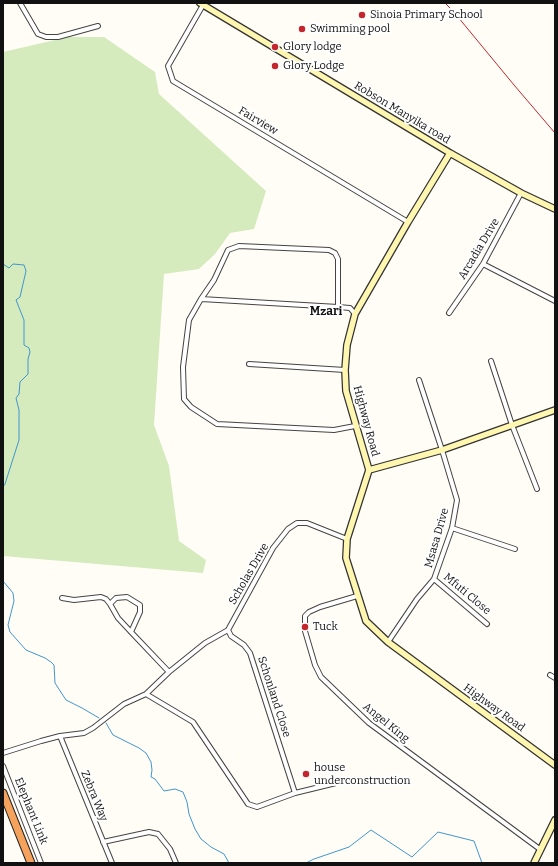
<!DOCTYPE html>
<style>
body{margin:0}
#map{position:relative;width:558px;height:866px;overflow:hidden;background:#fffdf5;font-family:Bitter,serif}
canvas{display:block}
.frame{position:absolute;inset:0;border:4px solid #111;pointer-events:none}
</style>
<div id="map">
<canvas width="558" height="866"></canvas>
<div class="frame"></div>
</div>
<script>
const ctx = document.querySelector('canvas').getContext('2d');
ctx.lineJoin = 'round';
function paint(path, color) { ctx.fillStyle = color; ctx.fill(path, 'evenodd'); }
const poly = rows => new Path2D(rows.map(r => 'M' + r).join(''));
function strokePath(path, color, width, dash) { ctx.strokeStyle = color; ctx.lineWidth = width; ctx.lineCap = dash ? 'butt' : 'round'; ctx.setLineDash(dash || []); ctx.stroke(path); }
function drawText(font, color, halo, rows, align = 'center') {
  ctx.font = font + ' Bitter,serif'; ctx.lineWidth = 4; ctx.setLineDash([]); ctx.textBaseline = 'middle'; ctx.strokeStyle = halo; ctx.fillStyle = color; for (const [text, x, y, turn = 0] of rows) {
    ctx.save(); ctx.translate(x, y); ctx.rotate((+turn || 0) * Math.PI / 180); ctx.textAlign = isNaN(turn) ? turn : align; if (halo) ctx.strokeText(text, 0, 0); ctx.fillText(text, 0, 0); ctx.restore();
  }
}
paint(poly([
 [68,37,104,37,155,72,159,94,266,191,254,229,230,233,215,254,199,269,164,274,154,425,169,466,179,541,206,560,203,573,3,556,3,52]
]), '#d5ebbd');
strokePath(poly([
 [3,264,9,268,13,264,24,265,26,271,20,297,16,300,24,320,24,345,29,348,30,352,28,359,28,374,20,382,19,394,16,398,19,410,19,440,5,484,3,487],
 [3,581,13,593,14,601,8,625,10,632,26,650,45,658,51,662,54,665,55,683,66,700,82,708,99,718],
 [106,723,113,735,139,748,146,753,151,762,152,770,151,777,155,779,164,791,175,789,183,792,187,802,189,814,195,829,201,839,211,847,224,854,229,863],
 [306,863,314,859,349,847,371,830,412,857,438,832,474,841,482,863]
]), '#3f96cf', 1);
const street = poly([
 [20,3,38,34,46,37,58,37,98,26],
 [203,5,168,66,173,81,408,222],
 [483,264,555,301],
 [201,299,214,280,228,250,239,246,329,250,335,253,338,259,338,307],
 [449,313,483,264,521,193],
 [355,314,350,308,338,307,201,299,189,320,183,367,184,399,191,407,217,424,334,430,355,426],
 [491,361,512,425,537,489],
 [249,364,345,370],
 [452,528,515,549],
 [434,579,487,624],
 [357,596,320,607,309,612,305,616,305,631,315,665,321,677,369,723,541,850],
 [62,598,74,600,101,597,106,599,110,604],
 [228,630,273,548,288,529,297,523,307,523,347,539],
 [131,632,140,612,140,605,127,597,116,598,110,604,118,618,131,632,169,672],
 [388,642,417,599,434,579,452,528,457,500,442,450,419,380],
 [550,675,555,678],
 [146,694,193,722,248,804,257,807,295,793],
 [60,736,112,863],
 [3,753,41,741,60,736,84,733,93,728,124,704,146,694,169,672,205,643,228,630,231,636,244,645,250,653,295,793,336,783],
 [3,766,41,863],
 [103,842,149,832,158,834,170,849,176,863]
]);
const secondary = poly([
 [200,3,450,153,521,193,555,209],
 [450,153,408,222,355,314,347,345,345,370,346,391,369,470,347,539,346,558,366,621,388,642,555,765],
 [369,470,442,450,555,410],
 [534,863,555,820]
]);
const highway = poly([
 [3,793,31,863]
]);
strokePath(street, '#444', 6);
strokePath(secondary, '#333', 8);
strokePath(highway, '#222', 9);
strokePath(street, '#fff', 4);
strokePath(secondary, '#fff6b0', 5.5);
strokePath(highway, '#f5a25d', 7);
strokePath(poly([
 [445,3,453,11,514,85,555,133]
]), '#c4262e', 1);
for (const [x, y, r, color] of [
 [362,15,4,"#c4262e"],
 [302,29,4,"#c4262e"],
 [275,47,4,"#c4262e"],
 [275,66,4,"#c4262e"],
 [305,627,4,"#c4262e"],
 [306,774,4,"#c4262e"]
]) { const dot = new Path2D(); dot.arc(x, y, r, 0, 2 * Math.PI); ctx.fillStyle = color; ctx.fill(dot); strokePath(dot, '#fff', 1.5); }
drawText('11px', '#111', '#fff', [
 ["Sinoia Primary School",370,15],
 ["Swimming pool",310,29],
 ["Glory lodge",283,47],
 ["Glory Lodge",283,66],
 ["Tuck",313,627],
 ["house",314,768],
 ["underconstruction",314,781]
], 'left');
drawText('11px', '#111', '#fff', [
 ["Robson Manyika road",402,113,31],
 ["Fairview",258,121,31],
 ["Arcadia Drive",479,249,-59],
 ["Highway Road",366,421,75],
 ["Msasa Drive",437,538,-74],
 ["Scholas Drive",249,574,-60],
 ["Mfuti Close",467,594,40],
 ["Schonland Close",274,697,72],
 ["Highway Road",494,708,36],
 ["Angel King",386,723,39],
 ["Zebra Way",94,796,68],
 ["Elephant Link",31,811,68]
]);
drawText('bold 12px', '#111', '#fff', [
 ["Mzari",326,312]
]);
</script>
